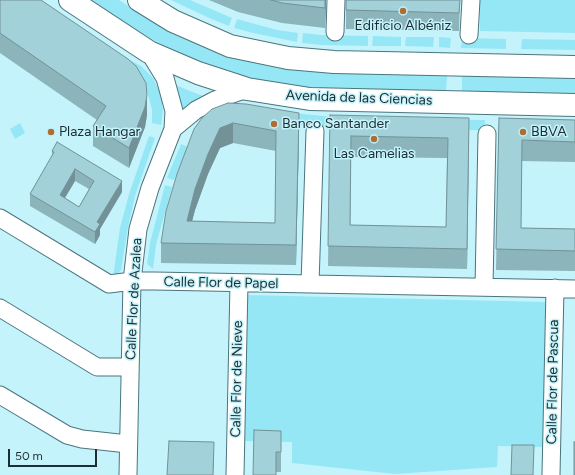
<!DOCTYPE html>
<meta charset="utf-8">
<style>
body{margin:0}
#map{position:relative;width:575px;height:475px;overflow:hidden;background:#c4f3fb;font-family:Figtree,sans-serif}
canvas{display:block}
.scale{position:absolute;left:8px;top:449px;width:89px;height:18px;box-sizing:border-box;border:2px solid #1c2e32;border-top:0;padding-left:5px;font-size:12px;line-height:14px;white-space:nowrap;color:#1c2e32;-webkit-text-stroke:3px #c4f3fb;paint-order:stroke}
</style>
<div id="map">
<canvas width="575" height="475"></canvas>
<div class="scale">50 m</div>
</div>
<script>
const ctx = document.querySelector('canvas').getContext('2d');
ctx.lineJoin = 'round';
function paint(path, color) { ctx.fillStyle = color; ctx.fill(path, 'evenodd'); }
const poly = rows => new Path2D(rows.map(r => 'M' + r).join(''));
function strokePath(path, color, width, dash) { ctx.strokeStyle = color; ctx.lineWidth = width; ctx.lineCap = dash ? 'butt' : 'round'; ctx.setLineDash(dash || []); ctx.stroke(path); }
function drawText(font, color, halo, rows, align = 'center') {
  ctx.font = font + ' Figtree,sans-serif'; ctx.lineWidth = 3; ctx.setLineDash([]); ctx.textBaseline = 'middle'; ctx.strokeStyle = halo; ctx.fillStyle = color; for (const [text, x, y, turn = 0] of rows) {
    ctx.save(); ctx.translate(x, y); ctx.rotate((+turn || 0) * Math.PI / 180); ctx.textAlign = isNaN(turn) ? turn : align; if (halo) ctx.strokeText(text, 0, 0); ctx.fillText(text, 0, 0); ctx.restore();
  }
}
paint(poly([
 [91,0,119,0,151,21,173,33,215,50,261,64,284,69,330,73,447,76,446,92,329,89,304,87,256,79,231,73,186,57,143,35],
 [171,0,190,0,232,18,229,26,209,18],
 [480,0,575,0,575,33,480,31],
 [237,19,277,30,298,33,297,42,253,33,234,28],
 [303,33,322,35,368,36,368,46,321,45,302,43],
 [373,36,401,37,401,46,372,46],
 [406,37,434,37,433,47,405,46],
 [439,37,451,38,450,48,439,47],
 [462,38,506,39,506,49,461,48],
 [522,39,575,40,575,50,521,49],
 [126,58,141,66,153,78,161,94,163,111,161,125,152,123,152,110,148,94],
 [462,76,575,78,575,94,462,92],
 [171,83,190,91,209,98,176,123],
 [262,109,303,114,345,118,345,128,302,126,260,119],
 [456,120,485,120,485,130,456,130],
 [20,123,25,133,15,139,10,129],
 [149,136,155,138,135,196,128,227,121,270,117,275,113,277,120,228,129,194],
 [181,144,188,147,174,180,167,178],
 [165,185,172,187,156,245,153,269,147,264,150,243],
 [247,295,547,302,543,447,498,446,497,467,395,474,292,463,292,442,243,441]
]), '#96e7f6');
const minor = poly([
 [335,32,336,0],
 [469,35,471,0],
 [173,129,196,110,215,100,247,89],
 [0,218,109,284,132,281,154,281,575,289],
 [310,284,315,131],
 [484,287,487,134],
 [0,308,97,367,130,367],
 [0,395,67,435,82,439,128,444],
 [128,475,132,281,138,229,150,188,173,129,174,111,165,78,149,52],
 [235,475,239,283],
 [551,475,555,288]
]);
const major = poly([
 [70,0,149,52,198,73,247,89,310,99,575,105],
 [139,0,173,21,230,46,288,58,334,62,575,67]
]);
strokePath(minor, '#4a757d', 19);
strokePath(major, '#4a757d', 24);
strokePath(minor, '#fff', 17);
strokePath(major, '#fff', 22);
paint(poly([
 [0,0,147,115,145,127,129,168,93,146,93,126,97,120,0,53],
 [209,0,326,0,325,28,282,23,238,12],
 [346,0,460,0,459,31,346,29],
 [330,115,469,138,467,269,328,266],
 [351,157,447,158,446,227,350,225],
 [202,118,299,133,296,265,161,263,161,243],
 [233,143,276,151,275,223,192,221,195,210,208,174,220,148],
 [499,118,575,120,575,162,522,161,521,228,575,229,575,271,496,270],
 [52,151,122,192,100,229,100,235,95,244,30,206,30,194,52,157],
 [75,181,89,189,79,207,65,198],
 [281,431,281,472,276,472,276,475,253,475]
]), '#8cb4bb');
paint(poly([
 [325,0,326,0,325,28],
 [147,95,147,115,145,127,129,168,129,148],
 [299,113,299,133,296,265,296,245],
 [469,118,469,138,467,269,467,249],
 [233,123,233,143,220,148,208,174,195,210,187,241,187,221,195,189,208,154,220,128],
 [351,136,351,157,350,246,350,225],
 [75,169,75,181,60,206,60,195],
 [122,181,122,192,100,229,100,235,95,244,95,232,97,222],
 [214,442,214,463,213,475]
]), '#729298');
const building = poly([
 [0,0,41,0,128,59,136,66,146,83,147,95,145,107,129,148,93,126,106,106,0,33,0,0],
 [271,0,325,0,325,8,282,3,271,0],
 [346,0,460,0,459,13,346,10,346,0],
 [228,103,246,104,299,113,296,245,161,243,166,211,177,174,194,129,202,118,212,109,228,103],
 [233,123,276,131,275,223,187,221,195,189,208,154,220,128,233,123],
 [330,115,469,118,467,249,328,246,330,115],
 [351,136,448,138,446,227,350,225,351,136],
 [499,118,575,120,575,142,522,140,521,228,575,229,575,251,496,249,499,118],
 [57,142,122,181,97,222,100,224,95,232,30,194,54,152,52,151,57,142],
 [75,169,94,181,79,207,60,195,75,169],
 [254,430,281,431,281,452,276,452,276,475,253,475,254,430],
 [169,441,214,442,213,475,167,475,169,441],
 [574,442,575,442,575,475,574,475,574,442],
 [512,445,534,445,533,475,511,475,512,445]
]);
paint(building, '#a3d1d9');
strokePath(building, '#729298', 1);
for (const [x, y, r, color] of [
 [403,11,4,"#ad6e35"],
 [274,124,4,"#ad6e35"],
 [51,132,4,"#ad6e35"],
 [523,132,4,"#ad6e35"],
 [374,139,4,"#ad6e35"]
]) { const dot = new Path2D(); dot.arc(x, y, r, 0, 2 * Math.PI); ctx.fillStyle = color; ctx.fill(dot); strokePath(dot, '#c4f3fb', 1.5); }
drawText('14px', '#1c2e32', '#c4f3fb', [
 ["Edificio Albéniz",403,26,"center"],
 ["Banco Santander",282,124],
 ["Plaza Hangar",59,132],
 ["BBVA",531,132],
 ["Las Camelias",374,154,"center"]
], 'left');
drawText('14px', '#1c2e32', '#c4f3fb', [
 ["Avenida de las Ciencias",359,98,2],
 ["Calle Flor de Papel",221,283,1],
 ["Calle Flor de Azalea",134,299,-87],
 ["Calle Flor de Nieve",237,379,-89],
 ["Calle Flor de Pascua",553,382,-89]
]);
</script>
